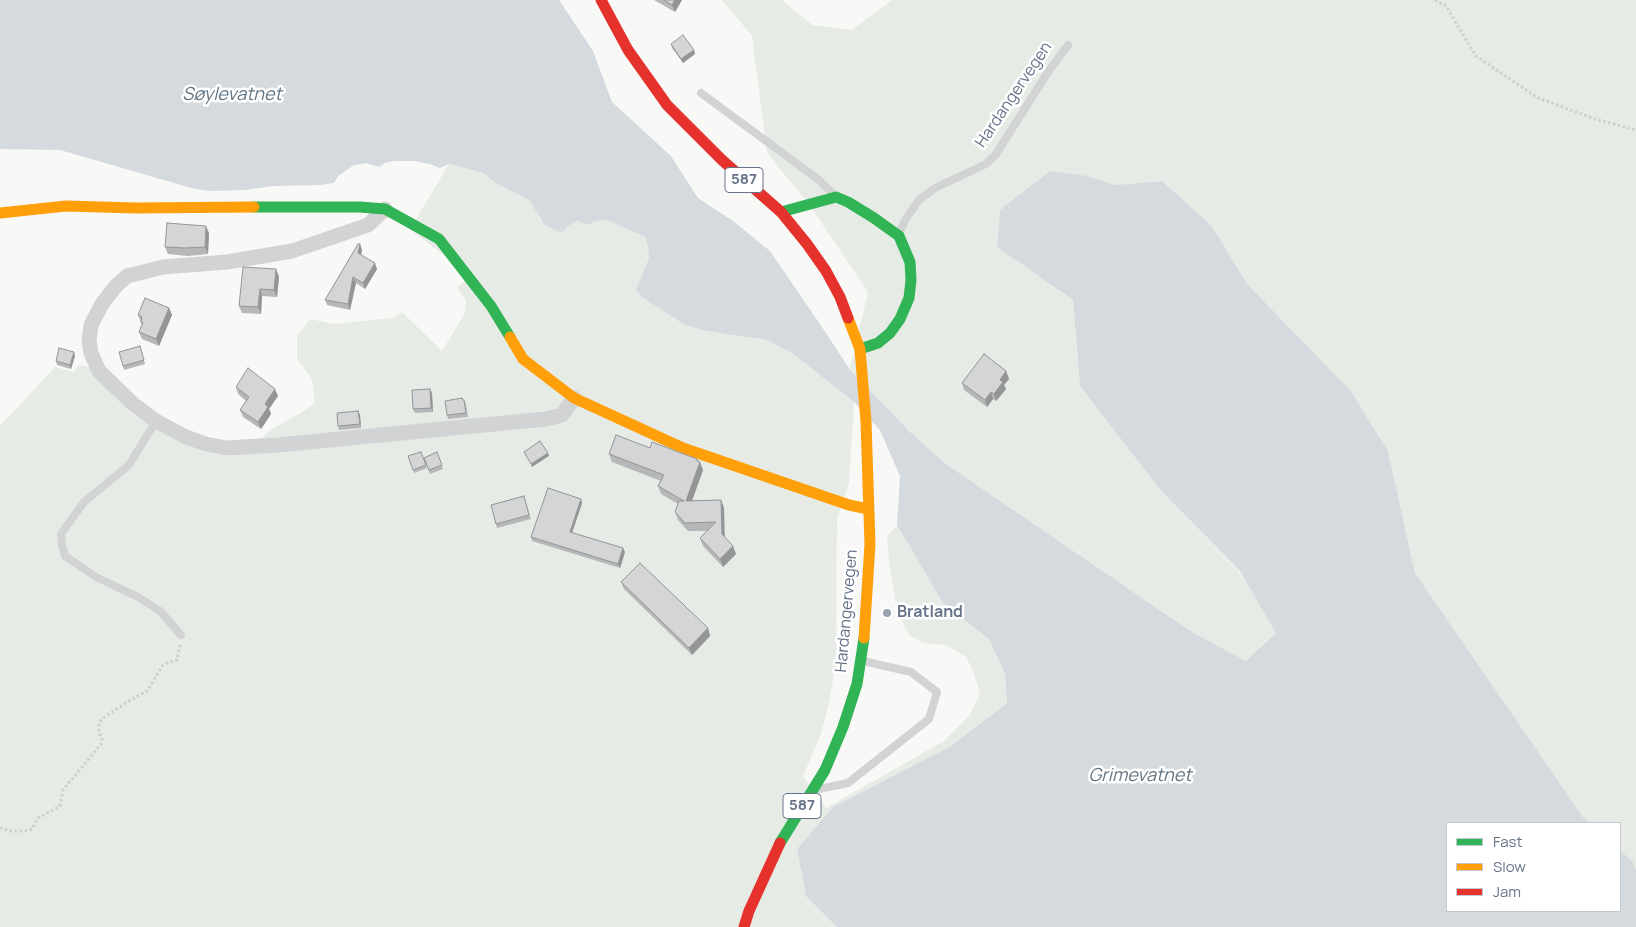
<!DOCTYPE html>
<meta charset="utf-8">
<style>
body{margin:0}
#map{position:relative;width:1636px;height:927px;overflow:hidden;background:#f8f8f7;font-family:Manrope,sans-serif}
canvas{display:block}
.legend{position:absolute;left:1446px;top:822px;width:175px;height:90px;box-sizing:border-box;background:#fff;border:1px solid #c2c7d0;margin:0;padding:6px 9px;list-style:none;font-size:15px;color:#667389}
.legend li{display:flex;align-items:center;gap:10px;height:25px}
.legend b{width:25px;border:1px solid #c2c7d0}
</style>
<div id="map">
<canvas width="1636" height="927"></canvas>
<ul class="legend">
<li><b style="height:6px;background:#30b455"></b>Fast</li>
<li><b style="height:6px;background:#ff9f0a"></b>Slow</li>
<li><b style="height:6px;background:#e5322d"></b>Jam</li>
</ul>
</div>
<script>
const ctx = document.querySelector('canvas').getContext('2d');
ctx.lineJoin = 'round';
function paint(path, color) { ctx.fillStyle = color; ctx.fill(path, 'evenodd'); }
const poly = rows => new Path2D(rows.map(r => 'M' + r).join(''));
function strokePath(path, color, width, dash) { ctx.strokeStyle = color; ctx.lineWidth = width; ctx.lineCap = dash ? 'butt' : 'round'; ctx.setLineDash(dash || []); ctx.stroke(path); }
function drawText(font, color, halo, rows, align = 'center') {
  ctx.font = font + ' Manrope,sans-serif'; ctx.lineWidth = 5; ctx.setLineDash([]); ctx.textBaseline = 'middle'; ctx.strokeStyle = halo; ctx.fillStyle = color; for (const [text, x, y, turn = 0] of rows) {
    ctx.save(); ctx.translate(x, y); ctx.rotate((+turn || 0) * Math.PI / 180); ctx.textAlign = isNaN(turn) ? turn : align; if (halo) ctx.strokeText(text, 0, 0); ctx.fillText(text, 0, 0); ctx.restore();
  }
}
paint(poly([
 [722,0,782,0,812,25,852,30,892,0,1636,0,1636,870,1633,862,1620,850,1620,823,1590,823,1583,817,1415,573,1388,451,1350,390,1248,285,1211,225,1162,181,1115,185,1087,176,1000,210,997,247,1073,300,1080,386,1161,491,1238,570,1277,633,1246,661,1192,632,946,464,910,432,850,370,868,292,808,203,767,153,752,36],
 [449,164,483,173,497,184,529,200,537,211,540,219,564,231,568,226,577,221,588,225,595,221,607,220,645,237,648,246,649,258,636,290,643,298,685,325,706,331,767,340,792,353,854,402,849,483,837,519,836,660,830,699,821,734,803,776,826,808,944,741,970,715,980,694,974,673,966,657,946,645,923,643,909,635,897,611,889,562,887,537,897,525,943,603,989,639,1005,674,1007,703,951,746,833,807,797,849,804,885,837,927,0,927,0,426,55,367,73,372,79,365,90,367,109,391,133,415,184,444,210,453,226,456,246,452,272,429,299,414,315,403,312,379,297,359,297,336,310,319,334,324,393,318,402,312,442,351,465,313,466,301,457,287,466,280,455,264,410,229]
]), '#e7ebe5');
paint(poly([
 [0,0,559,0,593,51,612,102,671,156,698,198,733,221,770,251,824,330,850,370,910,432,946,464,1192,632,1246,661,1276,633,1239,570,1161,491,1080,386,1073,300,997,247,1000,210,1050,171,1087,176,1115,185,1162,181,1211,225,1248,285,1350,390,1388,451,1415,573,1583,817,1590,823,1447,823,1447,911,1620,911,1620,850,1633,862,1636,870,1636,927,837,927,806,896,797,849,833,807,951,746,1007,703,1005,674,989,639,943,603,897,525,900,476,880,430,854,402,792,353,767,340,706,331,685,325,643,298,636,290,649,258,648,246,645,237,607,220,595,221,588,225,577,221,568,226,564,231,560,232,545,225,529,200,497,184,483,173,449,164,440,168,430,164,415,161,394,161,385,163,379,167,366,163,354,165,338,176,334,183,321,185,274,186,245,190,212,191,195,189,60,150,0,149]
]), '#d4dade');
strokePath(poly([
 [1435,0,1446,6,1476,56,1538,98,1595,119,1636,130],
 [0,828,11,831,25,831,32,829,38,818,60,806,63,790,102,743,102,738,99,733,99,723,102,719,127,702,147,691,163,665,167,663,177,660,180,645]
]), '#cecfd1', 3, [2.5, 2.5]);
strokePath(poly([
 [701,93,819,180,833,194],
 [899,234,905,220,919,200,935,188,986,164,996,154,1048,72,1068,45],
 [156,421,129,465,84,502,61,534,62,545,65,556,96,577,138,597,160,611,181,635],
 [819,789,848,783,929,719,937,692,911,672,863,661]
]), '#d2d3d4', 8);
strokePath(poly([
 [385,209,368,225,292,251,227,262,163,267,127,276,116,286,102,304,91,325,89,340,91,353,99,371,133,404,156,421,186,437,206,444,226,448,278,445,546,419,562,415,574,398]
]), '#d2d3d4', 15);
strokePath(poly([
 [254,207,360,207,385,209,439,239,491,306,510,337],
 [781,212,836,197,848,202,874,218,899,236,910,262,911,280,909,298,900,319,890,333,878,343,860,349],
 [780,843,825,770,843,727,857,684,864,638]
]), '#30b455', 11);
strokePath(poly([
 [0,213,66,206,136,208,254,207],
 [848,318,860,349,866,422,870,544,864,638],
 [510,337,523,359,574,398,683,448,849,505,868,509]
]), '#ff9f0a', 11);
strokePath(poly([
 [601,0,628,50,667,105,722,160,781,212,807,244,826,271,840,297,848,318],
 [744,927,749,911,780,843]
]), '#e5322d', 11);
paint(poly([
 [654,0,682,0,675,12],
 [671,44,694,50,695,54,683,63,672,48],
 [209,233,208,254,188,256,168,254,165,247],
 [360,244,362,250,361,255,377,269,365,289,356,283,350,310,327,305,325,300],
 [276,269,279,277,277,297,262,296,261,314,242,313,239,306],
 [169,308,172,315,159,346,142,339,139,332,142,325,138,315],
 [140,346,145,364,124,370,123,366],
 [75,356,71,369,57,365,56,361],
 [1006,371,1009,379,1004,385,1006,389,996,401,993,399,987,407,964,390,962,383],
 [236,387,278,396,269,409,271,414,261,429,243,417,240,410,246,401,238,394],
 [432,393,433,412,415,413,413,409],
 [462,398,463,400,464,400,466,404,468,417,448,419,447,415],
 [358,411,360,415,361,428,339,430,338,426],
 [650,448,698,461,703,470,692,501,721,500,724,508,724,537,736,554,723,567,703,546,700,538,707,531,688,531,678,520,675,512,678,504,661,494,658,486,661,481,612,462,609,454],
 [421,452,427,468,414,473,408,456],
 [437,452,443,469,430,474,424,458],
 [524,496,531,519,497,528,491,505],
 [581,499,582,503,572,533,625,552,620,568,532,541,531,537],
 [621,582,708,628,710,636,692,655,624,589]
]), '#b6b7b9');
paint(poly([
 [675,0,682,0,675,12,672,5],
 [694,50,695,54,683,63,681,59],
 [206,226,209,233,208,254,205,247],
 [360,244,362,250,360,259,358,253],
 [375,263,377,269,365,289,363,283],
 [276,269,279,277,277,297,274,290],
 [353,277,356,283,350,310,348,304],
 [260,289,262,296,261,314,258,307],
 [169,308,172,315,159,346,156,339],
 [74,352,75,356,71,369,70,365],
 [1006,371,1009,379,1004,385,1006,389,996,401,994,394,1000,380],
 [275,389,278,396,269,409,271,414,261,429,258,422,265,404],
 [430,389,432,393,433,412,431,408],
 [991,392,993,399,987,407,985,400],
 [358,411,360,415,361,428,360,424],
 [548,453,549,456,532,467,531,464],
 [697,459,699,465,700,462,703,470,689,509,686,501],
 [581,499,582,503,571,536,570,532],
 [721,500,724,508,725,543,722,534],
 [733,546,736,554,723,567,720,559],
 [623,548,625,552,620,568,618,564],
 [708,628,710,636,692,655,689,648]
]), '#949596');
const building = poly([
 [664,0,675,0,672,5,664,0],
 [683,35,694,50,681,59,671,44,683,35],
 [167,223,206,226,205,247,185,248,165,247,167,223],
 [358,244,360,244,358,253,375,263,363,283,353,277,348,304,325,300,358,244],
 [243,267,276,269,274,290,260,289,258,307,239,306,243,267],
 [145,298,169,308,156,339,139,332,143,322,141,322,142,317,138,315,145,298],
 [140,346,144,360,123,366,119,352,140,346],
 [59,348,74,352,70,365,56,361,59,348],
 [984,354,1006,371,1000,380,1003,382,994,394,991,392,985,400,962,383,984,354],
 [248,368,275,389,265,404,268,407,258,422,240,410,249,397,236,387,248,368],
 [430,389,431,408,413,409,412,390,430,389],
 [462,398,463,400,464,400,466,413,447,415,445,401,462,398],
 [358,411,360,424,338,426,337,413,358,411],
 [616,435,650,448,652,442,697,459,697,461,700,462,686,501,721,500,722,534,733,546,720,559,700,538,716,522,685,523,675,512,679,501,684,501,658,486,664,475,609,454,616,435],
 [540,441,548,453,531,464,524,452,540,441],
 [421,452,426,465,413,470,408,456,421,452],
 [437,452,442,465,429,470,424,458,437,452],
 [548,488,581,499,570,532,623,548,618,564,531,537,548,488],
 [524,496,529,515,496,524,491,505,524,496],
 [640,563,708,628,689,648,621,582,640,563]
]);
paint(building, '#d4d5d7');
strokePath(building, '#949596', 1);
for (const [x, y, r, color] of [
 [887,613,5,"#99a2b0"]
]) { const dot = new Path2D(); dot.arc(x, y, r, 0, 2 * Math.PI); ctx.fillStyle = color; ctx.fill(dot); strokePath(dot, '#fff', 2); }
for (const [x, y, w] of [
 [744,180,38],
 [802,806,38]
]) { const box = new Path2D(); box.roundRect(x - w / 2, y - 12.5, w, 25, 4); ctx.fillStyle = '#fff'; ctx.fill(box); strokePath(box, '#667389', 1); }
drawText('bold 15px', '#667389', null, [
 ["587",744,180],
 ["587",802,806]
]);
drawText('16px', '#667389', '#fff', [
 ["Hardangervegen",1014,95,-56],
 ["Hardangervegen",847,611,-85]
]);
drawText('bold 16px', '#667389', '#fff', [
 ["Bratland",897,613]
], 'left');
drawText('italic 18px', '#627584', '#fff', [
 ["Søylevatnet",232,95],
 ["Grimevatnet",1140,776]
]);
</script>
